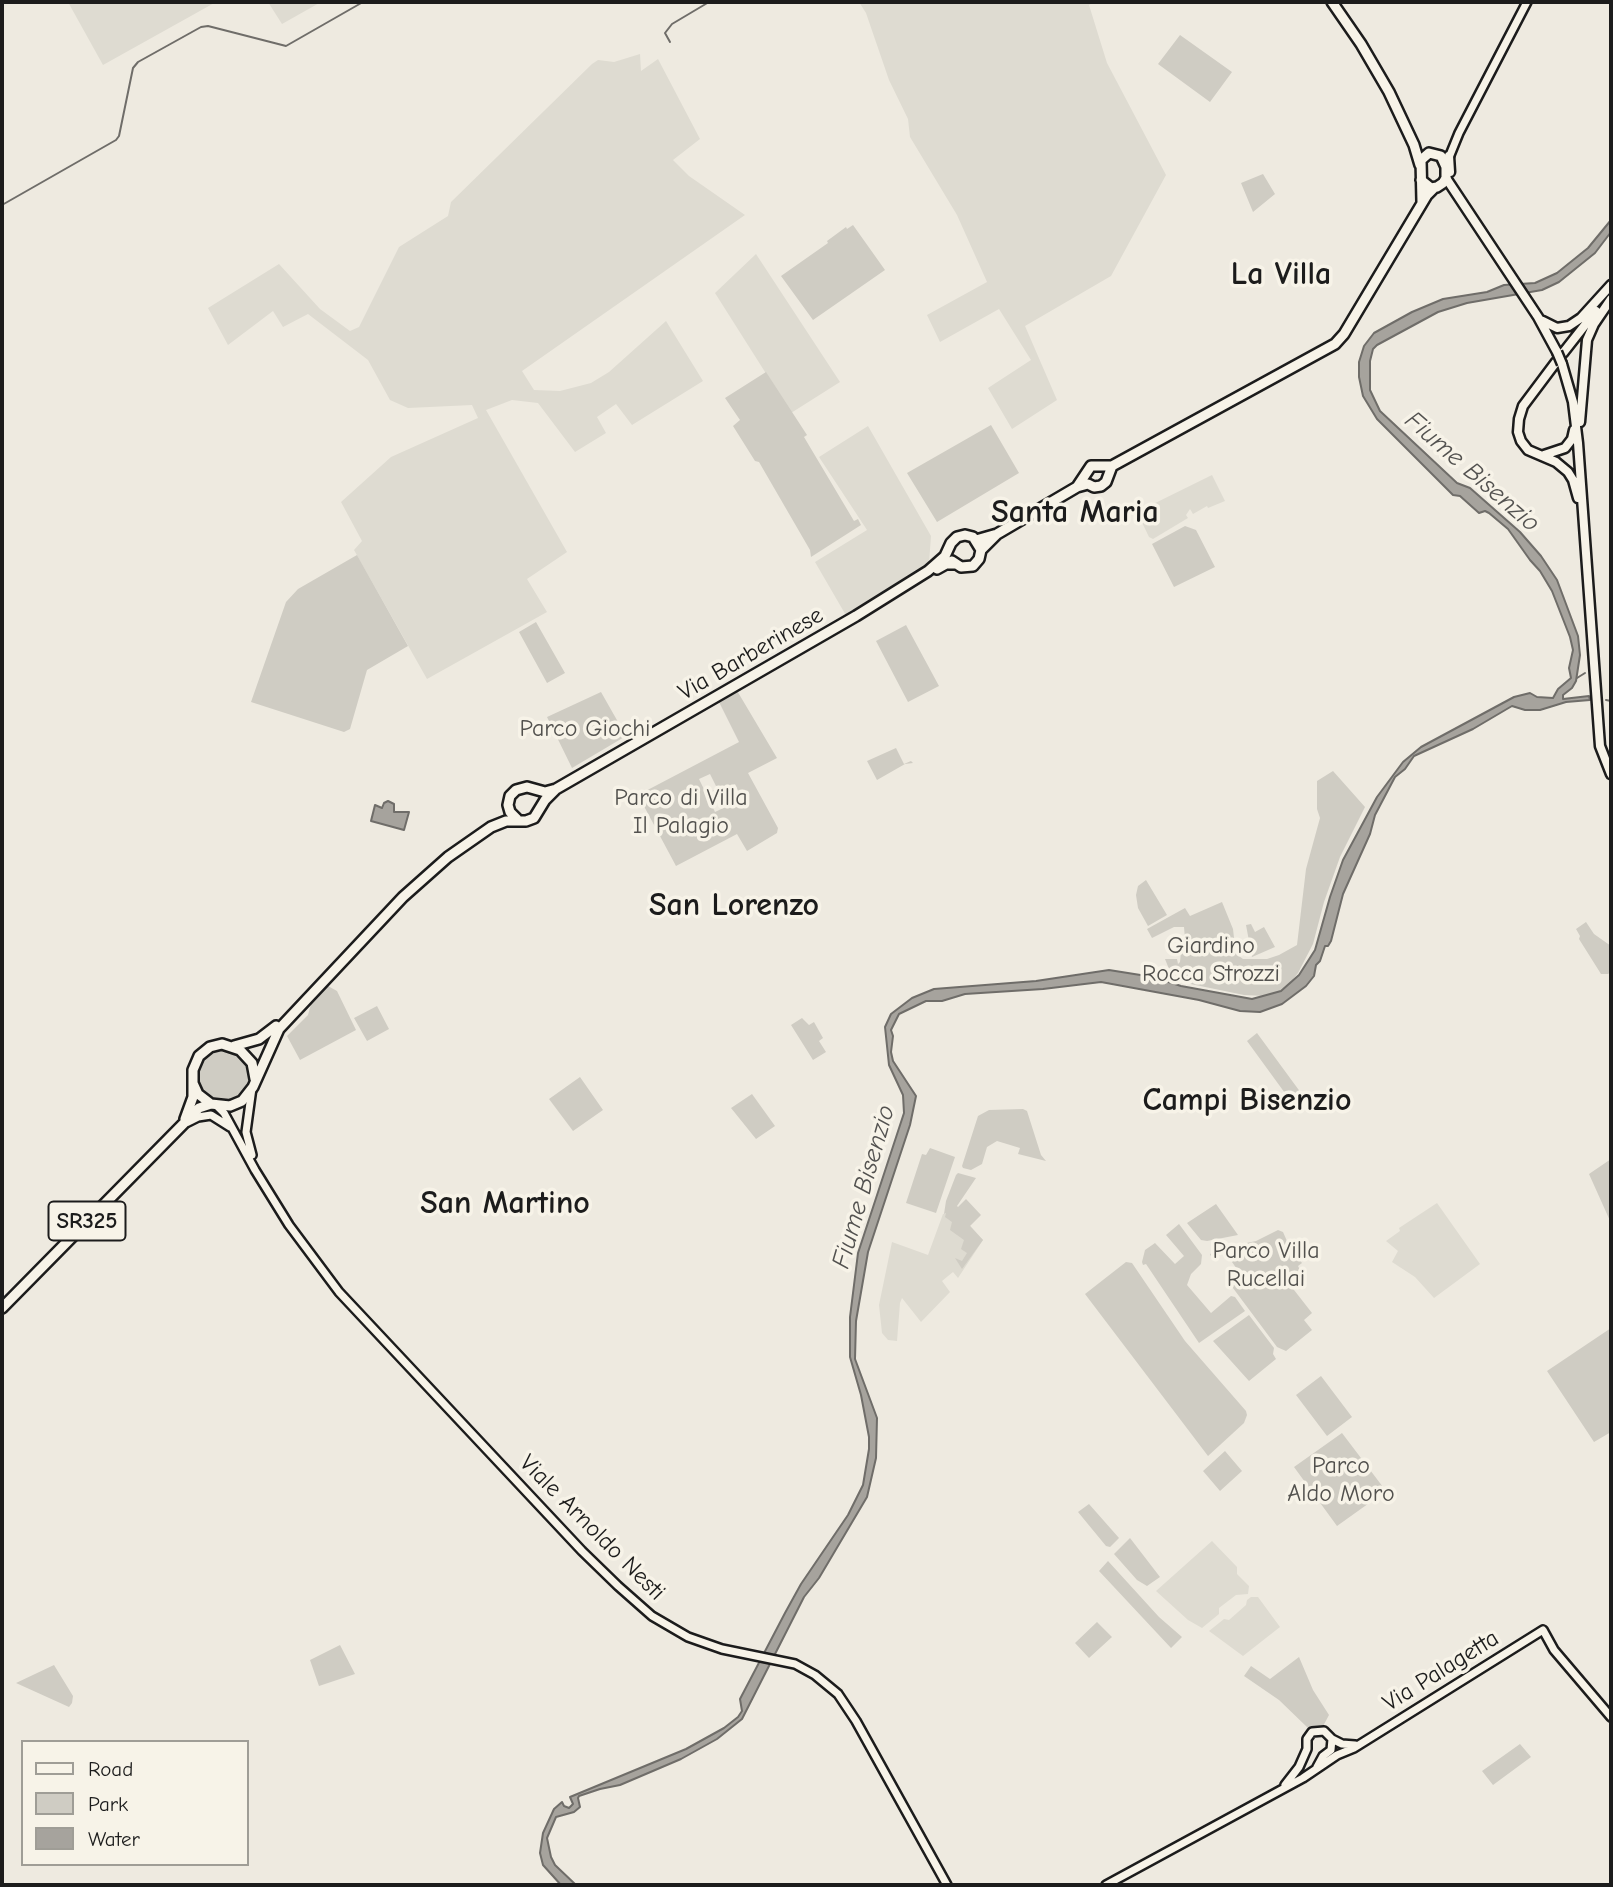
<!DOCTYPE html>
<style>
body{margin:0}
#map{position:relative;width:1613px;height:1887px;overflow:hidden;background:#eeeae0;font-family:"Comic Neue",sans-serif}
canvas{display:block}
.frame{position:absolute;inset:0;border:4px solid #1c1c1c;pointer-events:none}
.legend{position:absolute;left:21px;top:1740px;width:228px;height:126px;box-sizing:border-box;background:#f7f3e8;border:2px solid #9f9d96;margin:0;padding:9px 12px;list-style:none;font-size:21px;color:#1c1c1c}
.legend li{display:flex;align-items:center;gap:14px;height:35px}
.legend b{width:35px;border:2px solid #9f9d96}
</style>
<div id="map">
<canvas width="1613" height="1887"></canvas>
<div class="frame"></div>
<ul class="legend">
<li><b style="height:9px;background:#f7f3e8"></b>Road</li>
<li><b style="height:19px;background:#cfccc3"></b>Park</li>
<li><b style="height:19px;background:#a6a39d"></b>Water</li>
</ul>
</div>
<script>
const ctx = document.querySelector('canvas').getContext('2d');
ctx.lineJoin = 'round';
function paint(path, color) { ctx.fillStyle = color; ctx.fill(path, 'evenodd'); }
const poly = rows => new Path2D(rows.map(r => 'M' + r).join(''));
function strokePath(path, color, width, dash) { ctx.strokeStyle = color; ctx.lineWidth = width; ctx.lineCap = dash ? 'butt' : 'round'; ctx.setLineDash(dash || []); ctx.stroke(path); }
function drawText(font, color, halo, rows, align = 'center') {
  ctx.font = font + ' "Comic Neue",sans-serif'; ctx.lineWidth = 7; ctx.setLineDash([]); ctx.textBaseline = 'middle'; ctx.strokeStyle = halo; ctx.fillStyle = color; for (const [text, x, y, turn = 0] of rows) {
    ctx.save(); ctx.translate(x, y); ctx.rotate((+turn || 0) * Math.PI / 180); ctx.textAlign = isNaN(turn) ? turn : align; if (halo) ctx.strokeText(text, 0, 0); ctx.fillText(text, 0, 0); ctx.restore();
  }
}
paint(poly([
 [68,2,216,2,103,65],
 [268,2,321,2,282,24],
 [859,2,1094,2,1089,5,1107,63,1166,175,1111,276,1025,326,1057,400,1012,429,988,388,1031,360,999,309,940,342,927,315,987,282,957,215,910,137,908,119,889,80,866,13],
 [640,54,641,71,658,59,700,139,673,160,689,176,745,215,522,371,534,390,560,391,591,383,609,372,666,321,703,381,632,425,616,404,597,417,606,433,575,452,538,403,512,400,486,410,567,552,527,579,547,612,427,679,354,550,362,541,341,502,391,457,478,418,472,405,408,408,390,400,368,360,308,314,283,327,273,311,228,345,208,308,279,264,320,309,350,331,359,327,399,247,448,216,451,202,592,64,598,60,614,62],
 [756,254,840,382,791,413,715,293],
 [868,426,931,536,928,577,851,624,815,562,867,530,819,457],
 [1212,475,1225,501,1208,508,1207,506,1193,514,1190,509,1186,515,1188,518,1153,539,1149,537,1137,512],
 [1437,1203,1480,1264,1434,1298,1415,1277,1392,1262,1398,1251,1386,1241,1400,1231,1399,1228],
 [956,1210,983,1240,958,1278,953,1272,942,1281,950,1292,921,1322,902,1298,900,1303,897,1341,888,1340,882,1333,879,1305,892,1242,928,1255,943,1214],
 [1212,1541,1237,1567,1237,1574,1249,1586,1248,1594,1236,1595,1219,1608,1219,1614,1202,1628,1188,1620,1156,1591],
 [1251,1597,1258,1597,1280,1627,1243,1656,1209,1631,1224,1619,1229,1620,1246,1605,1247,1600]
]), '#dedbd1');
paint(poly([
 [1180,35,1232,72,1210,102,1158,64],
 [1263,174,1275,194,1253,212,1241,183],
 [853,225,885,270,813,320,781,276,828,243,827,241,846,227,847,229],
 [766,372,807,435,804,437,854,521,858,519,861,525,811,557,810,550,759,462,755,461,733,426,740,420,725,398],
 [991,425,1019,473,937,522,907,473],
 [1185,526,1196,530,1215,567,1174,587,1152,544],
 [357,555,408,646,367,670,350,729,344,732,251,702,286,602,298,589],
 [536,622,565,673,547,683,519,632],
 [906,625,939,686,908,702,876,641],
 [736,689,777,758,748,773,778,828,777,833,747,851,737,834,676,866,638,795,739,742,718,700],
 [710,774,717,788,712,791,714,794,735,784,742,799,715,812,699,779],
 [601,692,626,736,572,768,547,717],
 [896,748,904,764,911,761,913,763,905,764,877,780,867,761],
 [1333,771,1365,807,1340,857,1324,902,1313,944,1298,973,1285,989,1265,996,1244,995,1176,981,1177,970,1169,969,1165,959,1177,959,1178,964,1180,962,1181,952,1186,950,1184,927,1174,927,1152,938,1147,929,1185,908,1190,916,1222,902,1233,929,1235,947,1240,948,1239,956,1243,959,1267,959,1279,955,1297,945,1306,869,1320,818,1317,809,1317,781],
 [1146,880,1167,915,1148,926,1138,908,1136,895,1138,886],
 [1586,922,1594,934,1611,946,1611,972,1608,974,1601,974,1579,939,1580,936,1576,929],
 [1251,924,1255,932,1264,927,1275,947,1252,957,1246,925],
 [328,986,337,991,356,1030,300,1060,287,1036,308,1015,312,1000],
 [377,1006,389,1029,367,1041,354,1018],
 [802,1018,809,1025,814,1022,823,1038,819,1041,826,1052,813,1060,791,1025],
 [1257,1033,1301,1093,1290,1100,1247,1041],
 '196 1076a27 27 0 1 1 54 0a27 27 0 1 1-54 0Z',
 [580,1077,603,1110,573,1131,549,1099],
 [752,1094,775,1126,756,1139,731,1108],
 [1023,1109,1027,1111,1041,1155,1046,1161,1018,1154,1020,1148,997,1141,987,1147,982,1164,971,1170,963,1168,962,1166,978,1116,989,1110],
 [930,1148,955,1157,936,1213,906,1203,922,1154,926,1155],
 [1611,1159,1611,1223,1589,1174],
 [958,1173,976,1178,957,1206,958,1207,966,1199,981,1215,970,1226,983,1240,962,1269,955,1258,962,1261,967,1253,961,1249,964,1240,950,1230,952,1222,945,1217,946,1213,944,1214,946,1201,956,1175],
 [1216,1204,1238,1235,1207,1241,1201,1240,1187,1223],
 [1179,1224,1202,1255,1201,1264,1191,1274,1187,1285,1211,1313,1231,1296,1235,1297,1245,1311,1199,1343,1146,1264,1143,1265,1142,1262,1145,1250,1155,1243,1175,1264,1184,1256,1166,1235],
 [1278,1230,1283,1232,1290,1248,1302,1263,1298,1266,1300,1270,1287,1281,1312,1313,1304,1320,1312,1330,1286,1351,1277,1347,1230,1284,1241,1275,1232,1262,1236,1256,1230,1250,1212,1259,1210,1254,1223,1248,1256,1241],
 [1126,1262,1132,1263,1185,1341,1246,1411,1247,1415,1244,1423,1208,1456,1085,1294],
 [1249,1315,1274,1348,1273,1354,1276,1359,1249,1381,1213,1341],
 [1611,1328,1611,1432,1594,1442,1547,1371],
 [1321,1376,1352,1417,1327,1436,1296,1395],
 [1342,1433,1386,1491,1337,1526,1294,1467],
 [1225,1451,1242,1471,1220,1491,1203,1471],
 [1089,1504,1119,1538,1110,1547,1106,1546,1078,1512],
 [1130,1538,1160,1577,1147,1586,1137,1580,1114,1554],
 [1108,1561,1159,1617,1182,1637,1171,1648,1099,1571],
 [1097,1622,1112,1637,1089,1658,1075,1643],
 [340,1645,355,1674,319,1686,310,1660],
 [1299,1657,1313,1690,1329,1715,1321,1730,1308,1728,1279,1700,1244,1676,1251,1666,1270,1679],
 [54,1665,73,1696,72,1703,69,1707,16,1683],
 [1520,1744,1531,1757,1493,1785,1482,1771]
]), '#cfccc3');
const water = poly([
 [1611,220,1611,232,1595,253,1559,282,1542,290,1467,303,1438,312,1377,345,1373,349,1370,361,1370,390,1380,411,1457,483,1470,488,1520,532,1541,556,1557,580,1578,636,1580,655,1576,681,1572,688,1563,695,1563,699,1589,696,1590,700,1566,702,1540,710,1525,710,1512,706,1473,729,1414,756,1405,769,1395,777,1375,815,1370,834,1343,894,1331,941,1328,946,1325,946,1320,961,1316,965,1314,976,1306,986,1282,1004,1260,1012,1240,1011,1199,1000,1101,982,1043,989,965,994,942,1001,926,1001,899,1014,891,1030,893,1036,891,1052,893,1061,916,1096,910,1125,868,1252,856,1321,855,1359,877,1418,876,1458,867,1497,819,1578,804,1597,742,1719,717,1739,681,1759,620,1785,600,1789,579,1796,578,1798,580,1807,574,1812,556,1817,547,1838,551,1857,555,1865,576,1885,561,1885,543,1865,540,1853,543,1833,554,1809,562,1802,564,1806,569,1808,573,1804,570,1797,686,1749,724,1728,738,1717,742,1711,740,1699,785,1613,801,1584,848,1515,863,1485,869,1449,869,1437,861,1395,850,1357,850,1317,858,1253,904,1113,903,1095,889,1065,885,1027,891,1014,912,998,934,989,1036,981,1109,970,1153,977,1181,986,1252,999,1281,991,1299,975,1315,950,1330,897,1343,860,1377,797,1403,762,1421,747,1514,697,1530,693,1537,697,1553,698,1558,689,1571,678,1569,668,1573,650,1570,637,1552,591,1540,571,1530,560,1508,529,1489,513,1485,511,1479,513,1460,496,1453,495,1377,419,1363,396,1359,377,1359,362,1364,346,1374,333,1412,312,1443,299,1487,292,1504,285,1535,283,1557,273,1588,248,1611,220],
 [388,801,394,804,394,812,409,812,404,830,371,821,375,805,382,808,384,803,388,801]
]);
paint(water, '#a6a39d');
strokePath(water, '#6f6d69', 2);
strokePath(poly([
 [670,42,665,33,672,24,709,2],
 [2,205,116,140,119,136,133,68,138,62,201,27,208,26,286,46,363,2],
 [1577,678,1585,673],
 [1606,700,1611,701]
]), '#6f6d69', 2);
const tertiary = poly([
 [1448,160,1459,133,1527,2],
 [217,1106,224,1113,255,1170,289,1225,339,1292,582,1551,618,1586,652,1616,688,1637,722,1649,795,1664,815,1675,838,1694,856,1721,947,1885],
 [188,1122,198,1117,211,1115,230,1127],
 [252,1155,246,1132,252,1088],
 [1317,1767,1323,1756,1331,1750,1332,1739],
 [1285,1785,1299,1767,1307,1749,1307,1739,1312,1732,1324,1731,1332,1739,1342,1744,1355,1745],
 [1106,1885,1303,1778,1337,1755,1354,1748,1543,1630,1554,1650,1611,1717]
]);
const secondary = poly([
 [1449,156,1450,172],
 [1446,178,1538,317,1557,352],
 [1543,321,1557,328,1569,326,1581,318,1611,285],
 [1563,353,1596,311],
 [1556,362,1523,406,1519,419,1518,432,1521,441,1528,450,1556,462,1568,472,1573,480,1578,498],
 [1562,364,1573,402,1578,443,1600,746,1611,774],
 [1580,422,1587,340,1594,324,1611,299],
 [1544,455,1565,448,1572,439,1574,430]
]);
const primary = poly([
 [1332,2,1361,44,1389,92,1414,145,1420,165],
 [1421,180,1431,188,1437,187,1443,183,1446,178,1446,167,1441,156,1429,153,1421,160,1422,202],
 [1077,487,1091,466,1112,466,1335,344,1344,334,1427,195,1434,188],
 [976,540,997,534,1077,487,1088,484,1094,487,1101,486,1106,482,1112,466],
 [952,561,961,567,973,566,979,559,981,550,996,535],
 [937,569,946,564,954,564],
 [517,819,510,812,508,805,510,796,516,790,527,787,545,792,556,789,856,616,928,571,945,556,951,543,957,537,965,535,973,537,981,550],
 [234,1046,259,1039,276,1026],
 [193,1083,198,1094,211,1104,230,1106,242,1101,253,1087,279,1029,403,897,448,857,491,827,506,821,526,821,534,818,545,800,555,790],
 [185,1119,193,1097,193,1070,199,1056,210,1047,222,1044,240,1050,252,1063,255,1079],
 [2,1308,199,1108,211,1104]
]);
strokePath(tertiary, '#1c1c1c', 12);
strokePath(secondary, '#1c1c1c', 13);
strokePath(primary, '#1c1c1c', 14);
strokePath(tertiary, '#f7f3e8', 7);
strokePath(secondary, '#f7f3e8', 8);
strokePath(primary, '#f7f3e8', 9);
const secondaryBridge = poly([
 [1557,352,1562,364]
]);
strokePath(secondaryBridge, '#1c1c1c', 13, []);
strokePath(secondaryBridge, '#f7f3e8', 8);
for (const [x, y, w] of [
 [87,1221,77]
]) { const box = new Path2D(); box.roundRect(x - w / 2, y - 19.5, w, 39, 5); ctx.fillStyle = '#f7f3e8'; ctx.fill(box); strokePath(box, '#1c1c1c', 2); }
drawText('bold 23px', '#1c1c1c', null, [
 ["SR325",87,1221]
]);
drawText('24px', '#1c1c1c', '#f7f3e8', [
 ["Via Barberinese",751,654,-30],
 ["Viale Arnoldo Nesti",592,1528,45],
 ["Via Palagetta",1441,1671,-32]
]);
drawText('24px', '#52514e', '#f7f3e8', [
 ["Parco Giochi",585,729],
 ["Parco di Villa",681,798],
 ["Il Palagio",681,826],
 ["Giardino",1211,946],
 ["Rocca Strozzi",1211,974],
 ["Parco Villa",1266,1251],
 ["Rucellai",1266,1279],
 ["Parco",1341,1466],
 ["Aldo Moro",1341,1494]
]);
drawText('italic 26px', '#535250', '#f7f3e8', [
 ["Fiume Bisenzio",1472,472,41],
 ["Fiume Bisenzio",864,1187,-74]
]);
drawText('bold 32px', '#1c1c1c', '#f7f3e8', [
 ["La Villa",1281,275],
 ["Santa Maria",1075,513],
 ["San Lorenzo",734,906],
 ["Campi Bisenzio",1247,1101],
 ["San Martino",505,1204]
]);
</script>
